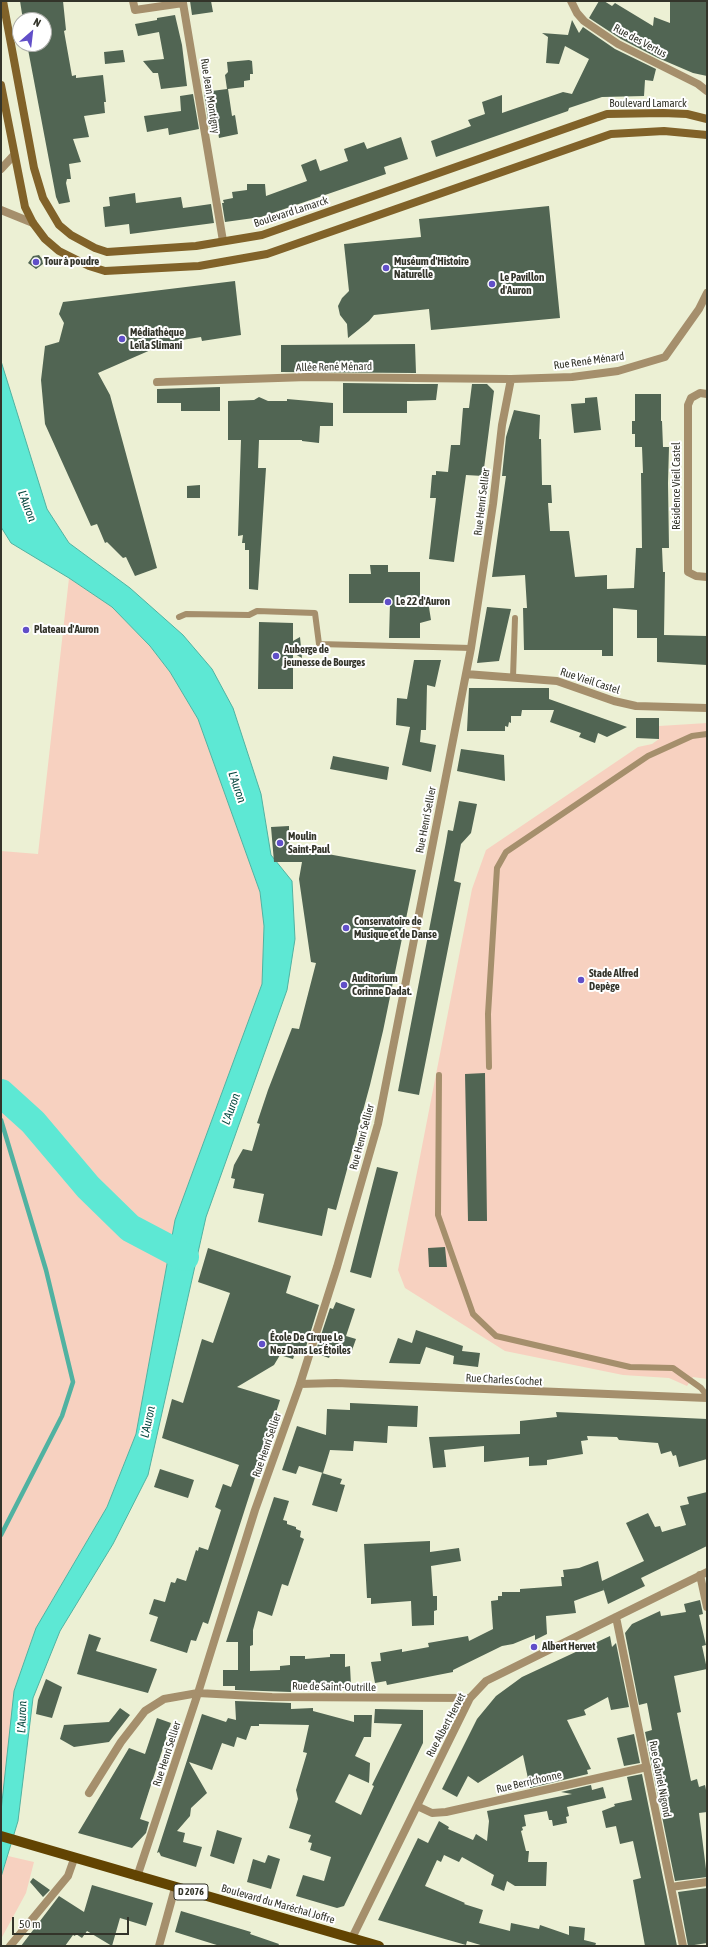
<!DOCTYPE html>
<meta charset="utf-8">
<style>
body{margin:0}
#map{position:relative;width:708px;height:1947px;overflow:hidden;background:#ecf0d4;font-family:"Asap Condensed",sans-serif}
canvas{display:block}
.frame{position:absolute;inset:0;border:2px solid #33342a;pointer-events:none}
.north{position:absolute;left:12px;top:12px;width:40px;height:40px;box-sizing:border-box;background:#fff;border:1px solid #adaeaa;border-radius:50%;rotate:28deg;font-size:11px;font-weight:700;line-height:16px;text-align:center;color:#33342a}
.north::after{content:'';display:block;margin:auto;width:14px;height:18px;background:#614fc8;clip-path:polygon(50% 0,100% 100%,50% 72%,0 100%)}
.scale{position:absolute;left:12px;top:1917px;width:117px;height:18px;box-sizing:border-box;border:2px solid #33342a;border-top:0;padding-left:5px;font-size:12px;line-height:14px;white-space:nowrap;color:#33342a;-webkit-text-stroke:3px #fff;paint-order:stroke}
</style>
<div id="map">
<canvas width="708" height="1947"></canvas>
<div class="frame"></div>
<div class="north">N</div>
<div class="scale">50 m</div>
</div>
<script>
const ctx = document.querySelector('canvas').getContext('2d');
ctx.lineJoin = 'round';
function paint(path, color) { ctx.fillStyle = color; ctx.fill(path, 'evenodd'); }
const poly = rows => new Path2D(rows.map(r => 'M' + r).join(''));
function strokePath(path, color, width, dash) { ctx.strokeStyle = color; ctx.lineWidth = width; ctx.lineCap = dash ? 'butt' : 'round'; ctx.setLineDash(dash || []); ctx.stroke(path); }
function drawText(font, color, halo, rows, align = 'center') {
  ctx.font = font + ' "Asap Condensed",sans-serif'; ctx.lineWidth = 4; ctx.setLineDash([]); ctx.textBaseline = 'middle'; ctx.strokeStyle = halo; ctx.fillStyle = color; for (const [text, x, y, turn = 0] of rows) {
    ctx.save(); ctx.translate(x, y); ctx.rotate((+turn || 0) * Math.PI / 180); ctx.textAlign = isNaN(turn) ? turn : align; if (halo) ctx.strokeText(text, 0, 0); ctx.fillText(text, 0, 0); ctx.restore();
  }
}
paint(poly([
 [69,578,112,607,150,646,170,672,198,719,260,892,264,925,262,984,175,1220,136,1434,107,1507,36,1628,14,1691,3,1805,1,1805,1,851,38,854],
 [707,723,707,1379,693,1377,687,1386,669,1378,623,1375,505,1351,405,1288,398,1270,472,889,486,850,638,747,652,744,659,739,659,726],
 [8,1856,34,1862,26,1893,1,1939,1,1877]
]), '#f7d1c0');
const water = poly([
 [1,361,47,509,69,543,130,588,183,635,212,669,233,708,261,794,271,855,292,881,295,939,287,990,206,1217,148,1475,113,1544,60,1631,33,1698,18,1821,1,1877,1,1811,14,1691,36,1628,107,1507,136,1434,175,1220,262,984,264,926,260,892,198,719,170,672,150,646,112,607,69,578,11,543,1,527,1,361]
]);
paint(water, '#5de8d4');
strokePath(water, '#50b2a1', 1);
strokePath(poly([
 [1,1120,46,1270,73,1382,62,1416,1,1535]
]), '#50b2a1', 4.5);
strokePath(poly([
 [1,1093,33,1122,88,1187,130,1228,185,1257]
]), '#5de8d4', 28);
paint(poly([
 [20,1,63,1,66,30,64,31,72,76,76,75,76,78,103,75,106,102,104,102,105,113,84,116,89,137,73,139,81,162,69,164,71,179,67,179,66,183,70,202,59,204,56,197,27,44,44,44,44,20,23,20],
 [190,1,211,1,213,12,192,15],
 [599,1,604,1,612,6,615,3,653,26,654,17,670,23,670,1,707,1,707,76,693,73,658,58,621,39,589,18],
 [175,15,182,45,187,86,161,89,158,73,153,73,143,61,164,59,159,32,138,36,135,24,157,20,157,18],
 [572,20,579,33,583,27,615,49,656,69,653,81,645,80,644,96,602,97,569,108,568,111,436,157,431,141,471,126,468,120,485,114,482,102,502,95,502,113,563,92,572,94,589,59,565,46,559,64,546,63,548,37,542,33,568,35],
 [123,50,125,62,105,64,104,52],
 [249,60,252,61,253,74,250,74,250,80,244,81,244,87,228,89,232,116,235,115,238,134,219,138,217,126,209,127,204,92,227,89,225,75,228,72,227,62],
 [193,94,199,129,169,135,168,128,147,132,144,116,181,111,180,96],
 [401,137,408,159,384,167,386,174,261,217,225,222,222,203,224,203,223,200,233,198,232,192,247,190,247,184,265,184,266,196,307,181,301,165,316,159,320,171,348,161,344,149,364,142,367,149],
 [135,193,136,203,181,197,183,208,211,204,214,223,130,234,129,224,105,227,103,207,110,206,109,197],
 [549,206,560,318,431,330,429,309,374,315,369,321,348,338,347,324,340,315,338,306,342,298,349,291,344,244,421,237,419,219],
 [39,255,42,259,43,264,36,269,28,263,33,256],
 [235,281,241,335,202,341,201,337,169,342,98,373,110,395,157,568,135,576,126,557,123,558,107,542,105,543,97,524,91,526,45,424,41,380,45,346,59,342,64,323,59,314,63,302],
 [415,344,416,373,281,372,281,345],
 [343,383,416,384,438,384,436,400,407,401,407,413,343,413],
 [472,384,487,384,494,391,483,476,466,475,454,562,429,559,436,498,430,498,432,475,436,475,436,471,448,472,451,445,460,445,463,408,469,408],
 [220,387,220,411,181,411,181,403,157,403,157,389],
 [635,394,661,394,661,421,662,421,663,447,669,447,668,483,669,548,662,548,663,572,665,572,664,635,707,636,707,665,657,662,657,638,637,638,637,610,613,608,613,656,602,656,602,650,524,650,523,608,527,608,525,575,492,577,506,476,502,476,506,437,514,410,540,415,539,439,541,439,542,485,551,485,552,503,548,503,550,531,569,531,575,577,607,575,607,589,634,588,636,548,642,548,641,473,643,473,642,447,635,447,635,434,632,434,632,421,635,421],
 [259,397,268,401,287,401,287,399,333,403,333,426,320,426,319,443,302,441,302,440,259,440,258,468,266,468,258,590,249,589,249,550,245,550,245,543,242,543,243,535,238,536,241,440,228,440,228,401,254,400],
 [597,397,601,430,574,433,571,404,585,403,585,398],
 [200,485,200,498,187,498,187,486],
 [370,565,388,565,388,572,420,572,420,596,428,601,431,620,420,623,420,638,389,638,390,603,349,603,349,574,371,574],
 [487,607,511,609,499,661,477,663],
 [259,622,293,623,293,641,300,637,302,658,293,653,293,689,258,689],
 [414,660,441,660,435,687,427,685,426,730,421,730,420,742,436,745,431,772,402,765,410,727,396,725,397,698,407,699],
 [469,688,549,688,549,699,627,727,607,737,598,733,595,743,579,737,581,733,550,722,554,710,522,710,521,716,511,716,511,723,509,722,508,727,505,726,505,731,467,731],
 [636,718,659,718,659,739,636,738],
 [461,749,504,755,505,781,457,771],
 [333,756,389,767,387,780,330,769],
 [459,801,477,804,471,833,461,844,454,881,461,883,419,1095,398,1091,446,842,448,830,453,831],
 [289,826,289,847,416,870,383,1031,370,1085,336,1210,328,1208,322,1236,258,1222,264,1194,233,1188,235,1179,231,1178,234,1165,243,1149,252,1151,260,1124,257,1123,268,1090,292,1028,299,1029,316,963,311,962,299,879,302,862,274,862,271,827],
 [485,1073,487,1221,468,1221,465,1074],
 [377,1167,398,1172,371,1278,350,1272],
 [445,1247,447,1267,429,1267,428,1248],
 [208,1248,291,1276,286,1293,319,1305,305,1350,297,1347,293,1359,280,1355,274,1365,237,1387,280,1400,208,1624,203,1622,196,1641,191,1640,187,1653,150,1641,158,1617,149,1614,154,1599,165,1602,171,1582,175,1583,177,1578,186,1581,196,1550,198,1551,199,1547,208,1550,221,1510,215,1507,223,1484,231,1487,239,1465,162,1438,172,1399,183,1403,202,1339,213,1343,230,1293,198,1282],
 [336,1302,355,1309,346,1336,356,1339,350,1356,332,1350,329,1358,315,1353,330,1308,333,1309],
 [416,1330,463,1346,462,1351,480,1353,478,1367,453,1364,454,1356,426,1347,420,1364,389,1363,398,1338,412,1343],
 [350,1403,418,1406,417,1427,388,1426,387,1443,354,1441,353,1451,330,1450,323,1473,299,1466,296,1474,282,1470,297,1426,326,1435,327,1409,350,1410],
 [556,1412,707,1419,707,1459,679,1467,676,1455,673,1456,671,1451,661,1454,658,1443,619,1440,617,1437,587,1436,588,1440,581,1441,583,1454,547,1460,547,1465,529,1466,529,1457,484,1462,484,1446,444,1450,446,1467,433,1468,429,1437,520,1434,520,1421,557,1417],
 [160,1469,194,1480,188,1498,154,1487],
 [322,1473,342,1479,340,1484,345,1485,337,1512,312,1505],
 [707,1492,707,1546,641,1578,645,1586,608,1604,603,1587,604,1590,574,1601,576,1613,546,1616,547,1634,535,1640,535,1635,513,1644,502,1646,453,1670,453,1672,387,1685,386,1681,375,1683,371,1662,381,1661,380,1653,402,1649,402,1652,429,1647,428,1643,468,1636,469,1641,493,1629,491,1601,498,1600,498,1596,502,1596,502,1592,520,1592,520,1589,562,1586,561,1577,564,1577,563,1570,579,1568,598,1561,602,1581,644,1561,626,1523,648,1513,655,1527,660,1526,662,1532,686,1525,680,1506,689,1504,687,1497],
 [274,1497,289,1501,283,1520,287,1521,287,1524,296,1527,296,1529,301,1531,300,1537,304,1539,288,1586,282,1584,272,1616,258,1611,253,1630,253,1645,250,1646,250,1671,280,1670,280,1666,290,1665,290,1656,305,1656,305,1659,330,1657,330,1654,345,1654,345,1667,350,1666,351,1685,291,1685,291,1692,235,1690,235,1686,223,1686,223,1670,238,1670,238,1642,226,1642],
 [430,1541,430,1552,459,1548,461,1561,431,1566,433,1596,437,1596,437,1610,434,1611,434,1625,412,1626,411,1601,371,1604,371,1598,367,1598,364,1544],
 [700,1600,703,1614,699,1615,706,1645,702,1646,707,1669,674,1676,681,1712,677,1713,691,1781,697,1779,699,1787,705,1785,707,1795,707,1812,699,1813,707,1877,675,1881,645,1732,652,1730,647,1703,639,1705,625,1633,632,1624,660,1611,661,1616,686,1612,684,1604],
 [89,1634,101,1638,96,1651,157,1669,148,1693,77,1674],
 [610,1636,612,1647,616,1643,629,1707,611,1710,608,1697,584,1710,586,1715,567,1720,591,1769,587,1770,588,1774,530,1788,523,1755,478,1783,468,1776,457,1797,442,1789,477,1719,496,1696,522,1677],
 [46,1679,62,1687,52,1718,36,1714,38,1700],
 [235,1701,291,1703,291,1709,313,1708,313,1711,354,1722,354,1715,372,1715,371,1737,364,1737,355,1756,370,1763,369,1783,349,1774,335,1802,361,1815,374,1786,372,1785,402,1724,374,1723,375,1709,423,1710,423,1743,344,1906,337,1908,296,1896,303,1875,324,1881,331,1857,310,1850,312,1843,308,1842,311,1835,289,1828,298,1799,296,1790,307,1753,303,1752,309,1725,259,1724,259,1726,251,1726,246,1740,237,1737,234,1747,222,1743,212,1770,189,1762,207,1793,191,1808,190,1816,177,1831,185,1833,183,1842,202,1847,196,1867,161,1856,159,1852,157,1853,202,1714,226,1722,228,1718,236,1720],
 [120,1708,130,1715,109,1742,74,1747,60,1739,64,1725,109,1722],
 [157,1718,171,1723,140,1819,149,1822,146,1833,132,1848,78,1833,129,1748,145,1754],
 [634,1734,640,1763,624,1766,617,1738],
 [642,1774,677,1946,645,1946,633,1880,641,1878,633,1841,620,1844,616,1826,606,1828,602,1811,615,1806,614,1804,632,1800,627,1777],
 [591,1785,592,1790,603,1787,606,1798,567,1807,569,1816,566,1817,567,1823,553,1826,552,1820,549,1820,547,1811,524,1815,526,1826,522,1827,523,1830,521,1831,526,1851,529,1851,528,1862,547,1862,546,1886,515,1886,507,1881,504,1891,491,1885,494,1875,462,1857,459,1862,444,1855,441,1862,437,1860,425,1886,465,1903,464,1904,483,1910,479,1923,510,1931,511,1923,539,1929,540,1925,569,1935,569,1926,585,1928,584,1940,596,1943,595,1946,484,1946,467,1941,466,1945,378,1920,418,1838,428,1843,439,1821,449,1827,448,1829,473,1840,476,1834,487,1841,489,1821,487,1811,572,1794,561,1792],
 [217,1830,242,1838,234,1864,210,1856],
 [268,1855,280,1859,271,1889,247,1882,253,1859,265,1863],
 [33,1878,50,1890,43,1897,30,1882],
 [92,1885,153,1903,146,1926,120,1918,112,1946,87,1931,82,1938,76,1934,75,1936,73,1935,65,1946,21,1946,59,1896,84,1912],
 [707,1888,707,1943,688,1946,678,1892],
 [181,1911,251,1932,250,1934,279,1944,278,1946,220,1946,175,1932]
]), '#516553');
strokePath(poly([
 [179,617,186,614,249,615,257,611,315,613,319,644,471,648],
 [513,677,515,618],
 [489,1067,488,1014,497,868,506,852,648,756,692,736,707,734],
 [439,1075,438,1215,473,1314,496,1336,630,1367,673,1368,701,1388,707,1396]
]), '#a58f6c', 6);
strokePath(poly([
 [133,1,135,10,183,3,223,241],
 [571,1,577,13,584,21,618,44,698,84,707,91],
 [1,169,14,155],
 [1,210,33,223],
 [157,382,308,377,511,379,572,377,618,371,665,357,699,309,707,293],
 [707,394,700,393,691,398,688,405,688,572,696,576,707,577],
 [466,674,557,681,614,701,636,706,707,708],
 [300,1384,336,1383,707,1398],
 [700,1575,707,1607],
 [616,1617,683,1946],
 [89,1793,121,1742,145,1711,164,1699,198,1693,272,1697,470,1698],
 [417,1806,432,1813,446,1812,647,1767],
 [137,1877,198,1693,255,1510,300,1384,337,1267,378,1124,471,648,493,504,502,425,511,379],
 [671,1887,707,1882],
 [352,1938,470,1698,486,1681,707,1572],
 [10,1946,68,1876,74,1859],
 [159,1946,175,1888]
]), '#a58f6c', 8);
strokePath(poly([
 [3,1,34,168,43,198,59,225,71,235,95,248,107,252,196,246,262,235,607,114,663,113,687,114,707,119],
 [1,85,25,207,33,223,45,239,59,251,89,266,105,271,199,266,267,254,611,134,664,131,707,135]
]), '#816229', 8);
strokePath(poly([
 [1,1836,379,1946]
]), '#624402', 10);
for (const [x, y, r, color] of [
 [36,262,4,"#614fc8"],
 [386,268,4,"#614fc8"],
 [492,284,4,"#614fc8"],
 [122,339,4,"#614fc8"],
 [388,602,4,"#614fc8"],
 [26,630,4,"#614fc8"],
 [276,656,4,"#614fc8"],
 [280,843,4,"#614fc8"],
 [346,928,4,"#614fc8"],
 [581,980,4,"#614fc8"],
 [344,985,4,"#614fc8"],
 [262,1344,4,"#614fc8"],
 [534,1647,4,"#614fc8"]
]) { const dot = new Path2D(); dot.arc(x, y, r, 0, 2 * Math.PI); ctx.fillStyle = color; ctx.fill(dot); strokePath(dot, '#fff', 1.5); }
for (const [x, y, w] of [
 [191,1892,34]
]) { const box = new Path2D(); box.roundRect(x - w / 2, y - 8, w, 16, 3); ctx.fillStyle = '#fff'; ctx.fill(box); strokePath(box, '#33342a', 1); }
drawText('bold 10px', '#33342a', null, [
 ["D 2076",191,1892]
]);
drawText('11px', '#33342a', '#fff', [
 ["Rue des Vertus",640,41,28],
 ["Rue Jean Montigny",210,96,81],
 ["Boulevard Lamarck",648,104],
 ["Boulevard Lamarck",291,212,-18],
 ["Rue René Ménard",589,361,-8],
 ["Allée René Ménard",334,367,-1],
 ["Résidence Vieil Castel",677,486,-90],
 ["Rue Henri Sellier",482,502,-83],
 ["Rue Vieil Castel",590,681,18],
 ["Rue Henri Sellier",426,820,-79],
 ["Rue Henri Sellier",362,1137,-75],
 ["Rue Charles Cochet",504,1380,3],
 ["Rue Henri Sellier",267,1445,-71],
 ["Rue de Saint-Outrille",334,1687,1],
 ["Rue Albert Hervet",446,1725,-62],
 ["Rue Henri Sellier",167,1754,-72],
 ["Rue Gabriel Nigond",660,1779,79],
 ["Rue Berrichonne",529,1782,-13],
 ["Boulevard du Maréchal Joffre",278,1904,16]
]);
drawText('bold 11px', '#33342a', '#fff', [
 ["Tour à poudre",44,262],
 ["Muséum d'Histoire",394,262],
 ["Naturelle",394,275],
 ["Le Pavillon",500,278],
 ["d'Auron",500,291],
 ["Médiathèque",130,333],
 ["Leïla Slimani",130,346],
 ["Le 22 d'Auron",396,602],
 ["Plateau d'Auron",34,630],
 ["Auberge de",284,650],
 ["jeunesse de Bourges",284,663],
 ["Moulin",288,837],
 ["Saint-Paul",288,850],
 ["Conservatoire de",354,922],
 ["Musique et de Danse",354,935],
 ["Stade Alfred",589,974],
 ["Depège",589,987],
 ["Auditorium",352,979],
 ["Corinne Dadat.",352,992],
 ["École De Cirque Le",270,1338],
 ["Nez Dans Les Étoiles",270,1351],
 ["Albert Hervet",542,1647]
], 'left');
drawText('italic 12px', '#0b4a42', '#fff', [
 ["L'Auron",27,506,69],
 ["L'Auron",237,787,71],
 ["L'Auron",231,1109,-70],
 ["L'Auron",148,1422,-78],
 ["L'Auron",22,1717,-88]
]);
</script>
